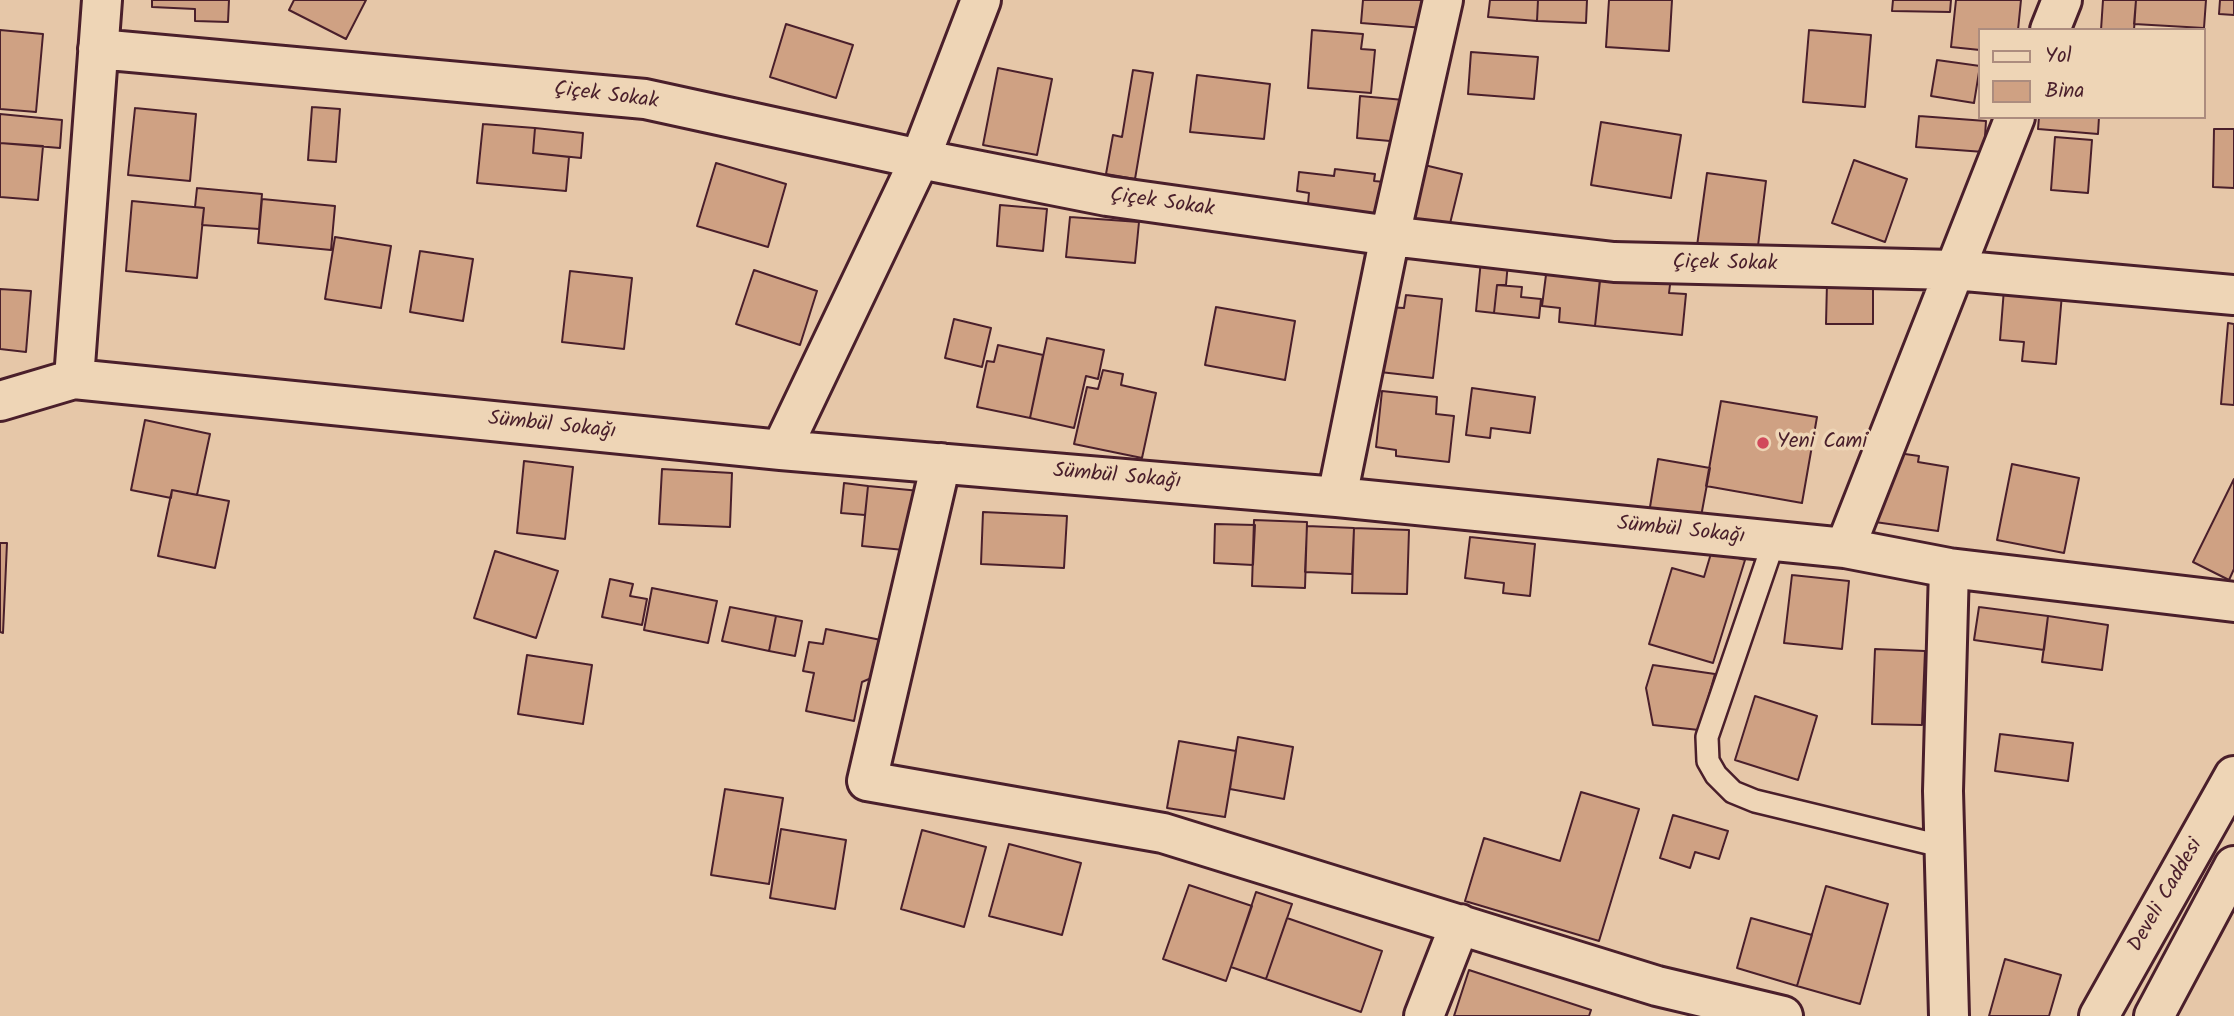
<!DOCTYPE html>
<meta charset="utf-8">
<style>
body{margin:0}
#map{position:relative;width:2234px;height:1016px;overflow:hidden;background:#e6c7a8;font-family:Kalam,sans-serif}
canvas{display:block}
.legend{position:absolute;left:1978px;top:28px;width:228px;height:91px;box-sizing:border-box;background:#eed5b6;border:2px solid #ac8c7e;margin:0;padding:9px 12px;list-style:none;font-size:21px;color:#4a1f2b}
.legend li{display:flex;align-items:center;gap:14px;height:35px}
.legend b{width:35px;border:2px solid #ac8c7e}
</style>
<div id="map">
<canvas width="2234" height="1016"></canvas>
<ul class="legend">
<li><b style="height:9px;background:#eed5b6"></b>Yol</li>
<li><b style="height:19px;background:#cfa183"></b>Bina</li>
</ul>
</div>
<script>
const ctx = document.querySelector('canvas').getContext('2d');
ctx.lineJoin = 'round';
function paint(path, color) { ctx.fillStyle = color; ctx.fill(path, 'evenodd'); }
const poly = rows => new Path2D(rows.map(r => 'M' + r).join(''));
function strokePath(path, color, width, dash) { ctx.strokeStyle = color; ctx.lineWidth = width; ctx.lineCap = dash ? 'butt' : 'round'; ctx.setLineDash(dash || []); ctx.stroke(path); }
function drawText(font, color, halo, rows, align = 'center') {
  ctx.font = font + ' Kalam,sans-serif'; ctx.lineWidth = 7; ctx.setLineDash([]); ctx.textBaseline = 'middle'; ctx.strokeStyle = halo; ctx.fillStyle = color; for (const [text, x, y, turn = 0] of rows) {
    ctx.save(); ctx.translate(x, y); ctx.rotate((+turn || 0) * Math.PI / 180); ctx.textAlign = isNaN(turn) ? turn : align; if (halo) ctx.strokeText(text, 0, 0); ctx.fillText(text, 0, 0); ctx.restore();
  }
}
const building = poly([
 [152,0,229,0,228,22,195,21,195,9,152,7,152,0],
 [294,0,366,0,346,39,289,10,294,0],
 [1363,0,1427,0,1424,28,1361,23,1363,0],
 [1490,0,1538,0,1537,21,1488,17,1490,0],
 [1538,0,1587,0,1586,23,1537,21,1538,0],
 [1609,0,1672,0,1669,51,1606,47,1609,0],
 [1893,0,1951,0,1950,12,1892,11,1893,0],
 [1956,0,2021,0,2018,30,1980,30,1980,50,1951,47,1956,0],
 [2103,0,2136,0,2134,30,2101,30,2103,0],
 [2136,0,2206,0,2204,28,2134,24,2136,0],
 [2220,0,2234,0,2234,15,2219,14,2220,0],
 [786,24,853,45,836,98,770,77,786,24],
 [0,30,43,34,36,112,0,109,0,30],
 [1312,30,1363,34,1361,49,1375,50,1371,93,1308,88,1312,30],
 [1809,30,1871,35,1865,107,1803,102,1809,30],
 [1471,52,1538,57,1534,99,1468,94,1471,52],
 [1937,60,1980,66,1974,103,1931,96,1937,60],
 [998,68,1052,79,1037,155,983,145,998,68],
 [1133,70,1153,73,1135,179,1106,174,1113,135,1122,137,1133,70],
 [1197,75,1270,84,1264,139,1190,132,1197,75],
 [1360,96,1404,100,1401,142,1357,138,1360,96],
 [312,107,340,109,336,162,308,160,312,107],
 [135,108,196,114,190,181,128,175,135,108],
 [0,114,62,120,60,148,0,143,0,114],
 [1919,116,1986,121,1984,152,1916,147,1919,116],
 [2039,117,2099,117,2098,134,2038,129,2039,117],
 [1601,122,1681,135,1671,198,1591,185,1601,122],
 [483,124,535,128,533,153,569,157,566,191,477,183,483,124],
 [535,128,583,133,581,158,533,153,535,128],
 [2214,129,2234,129,2234,188,2213,187,2214,129],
 [2055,137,2092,140,2088,193,2051,190,2055,137],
 [0,143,43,146,38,200,0,197,0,143],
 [1854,160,1907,179,1885,242,1832,223,1854,160],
 [716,163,786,184,768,247,697,226,716,163],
 [1420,164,1462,174,1447,236,1406,227,1420,164],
 [1335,169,1375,174,1374,181,1385,182,1381,223,1307,214,1309,193,1297,191,1299,172,1334,176,1335,169],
 [1707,173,1766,181,1757,254,1697,246,1707,173],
 [197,188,262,194,259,229,202,225,204,208,195,207,197,188],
 [262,199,335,206,331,250,258,243,262,199],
 [132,201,204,208,197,278,126,271,132,201],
 [1000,205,1047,209,1043,251,997,246,1000,205],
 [1070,217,1139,222,1135,263,1066,257,1070,217],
 [335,237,391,246,381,308,325,299,335,237],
 [420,251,473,259,463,321,410,312,420,251],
 [1481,260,1508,262,1506,285,1497,285,1494,313,1476,311,1481,260],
 [1547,267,1601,272,1595,326,1559,322,1560,308,1542,306,1547,267],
 [1601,269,1671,277,1669,293,1686,294,1682,335,1595,326,1601,269],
 [754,270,817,291,800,345,736,324,754,270],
 [570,271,632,278,624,349,562,342,570,271],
 [1827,282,1873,282,1873,324,1826,324,1827,282],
 [1497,285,1522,287,1521,297,1541,299,1539,318,1494,313,1497,285],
 [0,289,31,291,26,352,0,349,0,289],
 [2004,289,2062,294,2056,364,2022,361,2024,342,2000,340,2004,289],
 [1406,295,1442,299,1433,378,1380,372,1387,307,1404,308,1406,295],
 [1216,307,1295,321,1285,380,1205,365,1216,307],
 [954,319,991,328,982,367,945,358,954,319],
 [2228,323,2234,324,2234,405,2221,404,2228,323],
 [1047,338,1104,350,1098,379,1086,376,1074,428,1030,418,1047,338],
 [998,345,1043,355,1030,418,977,407,987,361,994,362,998,345],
 [1103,370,1123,374,1121,385,1156,393,1142,458,1074,444,1087,387,1098,389,1103,370],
 [1472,388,1535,397,1530,433,1491,428,1490,438,1466,435,1472,388],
 [1382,391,1437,397,1436,414,1454,416,1449,462,1396,456,1396,450,1376,447,1382,391],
 [1721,401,1817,417,1802,503,1706,486,1721,401],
 [145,420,210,434,197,495,172,490,171,498,131,490,145,420],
 [1898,453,1919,456,1918,462,1948,467,1938,531,1868,521,1898,453],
 [1658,459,1710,468,1700,522,1649,513,1658,459],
 [524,461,573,467,565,539,517,533,524,461],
 [2012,464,2079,478,2064,553,1997,540,2012,464],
 [662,469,732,473,730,527,659,524,662,469],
 [2234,479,2234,569,2229,580,2193,562,2234,479],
 [844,483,868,486,865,515,841,513,844,483],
 [868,486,920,491,915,551,862,546,868,486],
 [172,490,229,501,215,568,158,556,172,490],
 [983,512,1067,516,1064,568,981,564,983,512],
 [1254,520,1307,522,1305,588,1252,586,1254,520],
 [1215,524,1255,525,1253,565,1214,563,1215,524],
 [1307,526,1354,528,1352,574,1305,572,1307,526],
 [1354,528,1409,530,1407,594,1352,593,1354,528],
 [1470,537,1535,544,1530,596,1503,593,1504,583,1465,578,1470,537],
 [0,543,7,543,3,633,0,632,0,543],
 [1712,550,1745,560,1713,663,1649,644,1672,568,1704,577,1712,550],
 [495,551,558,571,536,638,474,618,495,551],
 [1792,575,1849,581,1842,649,1784,643,1792,575],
 [610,579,633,584,630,596,647,599,642,625,602,617,610,579],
 [652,588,717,601,708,643,644,630,652,588],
 [730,607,776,616,769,651,722,641,730,607],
 [1979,607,2048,616,2044,650,1974,640,1979,607],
 [776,616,802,621,795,656,769,651,776,616],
 [2048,616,2108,625,2102,670,2042,662,2048,616],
 [826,629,896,643,890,670,862,682,854,721,806,711,814,673,803,671,809,642,823,644,826,629],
 [1875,649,1925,651,1922,725,1872,724,1875,649],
 [527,655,592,665,583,724,518,714,527,655],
 [1653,665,1715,674,1699,730,1653,725,1646,688,1653,665],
 [1755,696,1817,716,1798,780,1735,760,1755,696],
 [2000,734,2073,743,2068,781,1995,771,2000,734],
 [1238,737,1293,747,1284,799,1230,789,1238,737],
 [1179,741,1236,751,1225,817,1167,808,1179,741],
 [725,789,783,798,769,884,711,875,725,789],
 [1581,792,1639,809,1599,941,1465,901,1484,838,1560,861,1581,792],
 [1673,815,1728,831,1719,859,1695,852,1690,868,1660,858,1673,815],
 [781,829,846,840,835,909,770,898,781,829],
 [922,830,986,847,964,927,901,909,922,830],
 [1009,844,1081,863,1062,935,989,916,1009,844],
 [1189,885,1252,906,1226,981,1163,959,1189,885],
 [1826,886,1888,904,1860,1004,1797,986,1826,886],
 [1256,892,1292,904,1266,979,1231,967,1256,892],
 [1287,918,1382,951,1361,1012,1266,979,1287,918],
 [1751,918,1812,935,1797,986,1737,968,1751,918],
 [2005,959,2061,975,2049,1016,1989,1016,2005,959],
 [1469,970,1591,1010,1589,1016,1454,1016,1469,970]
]);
paint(building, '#cfa183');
strokePath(building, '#4a1f2b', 2);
const service = poly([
 [1774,541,1707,737,1708,761,1716,775,1733,792,1755,801,1945,847]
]);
const minor = poly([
 [2050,30,2062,0],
 [98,49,645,99,920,159,1107,196,1390,236,1614,262,1954,270,2234,295],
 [74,379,102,0],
 [0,401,74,379,781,450,1337,497,1845,548,1949,568,2234,602],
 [781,450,920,159,981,0],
 [941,463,867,781,1163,833,1657,986,1783,1016],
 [1337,497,1390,236,1443,0],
 [1845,548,2015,117],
 [1424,1016,1460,924],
 [1949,1016,1943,791,1949,568]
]);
const secondary = poly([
 [2099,1016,2234,776],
 [2154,1016,2234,866]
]);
strokePath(service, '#4a1f2b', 26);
strokePath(minor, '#4a1f2b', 44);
strokePath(secondary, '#4a1f2b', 44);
strokePath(service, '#eed5b6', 21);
strokePath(minor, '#eed5b6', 38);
strokePath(secondary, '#eed5b6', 38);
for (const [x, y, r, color] of [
 [1763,443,7,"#d1495b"]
]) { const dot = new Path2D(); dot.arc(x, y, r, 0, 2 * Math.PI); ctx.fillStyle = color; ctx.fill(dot); strokePath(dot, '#eed5b6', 2.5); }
drawText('21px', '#4a1f2b', '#eed5b6', [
 ["Çiçek Sokak",606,97,7],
 ["Çiçek Sokak",1162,204,8],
 ["Çiçek Sokak",1725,265,1],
 ["Sümbül Sokağı",552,427,6],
 ["Sümbül Sokağı",1117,478,5],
 ["Sümbül Sokağı",1681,532,6],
 ["Develi Caddesi",2167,896,-60]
]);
drawText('21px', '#4a1f2b', '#eed5b6', [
 ["Yeni Cami",1777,443]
], 'left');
</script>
